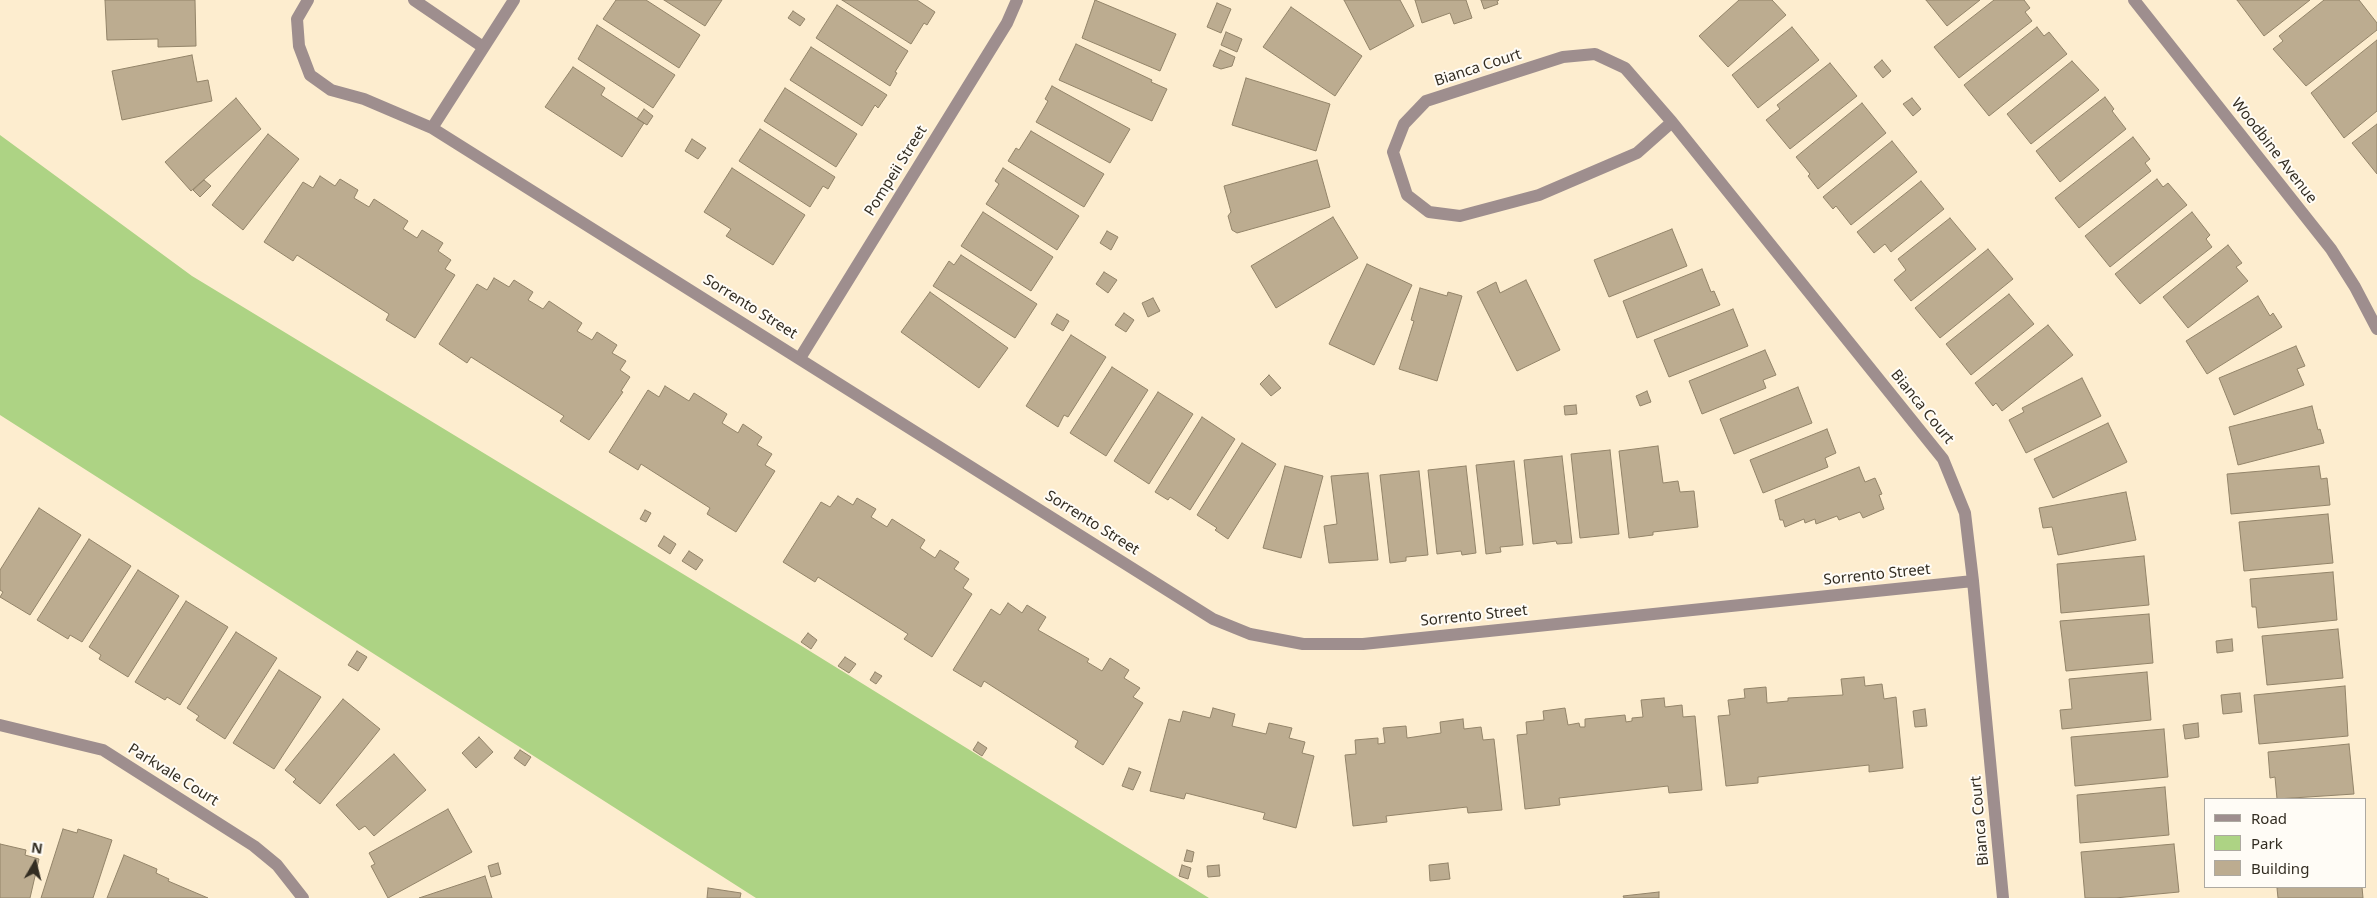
<!DOCTYPE html>
<style>
body{margin:0}
#map{position:relative;width:2377px;height:898px;overflow:hidden;background:#fdedcf;font-family:"Noto Sans",sans-serif}
canvas{display:block}
.legend{position:absolute;left:2204px;top:798px;width:162px;height:90px;box-sizing:border-box;background:#fffcf6;border:1px solid #ada9a1;margin:0;padding:6px 9px;list-style:none;font-size:15px;color:#332d22}
.legend li{display:flex;align-items:center;gap:10px;height:25px}
.legend b{width:25px;border:1px solid #ada9a1}
.north{position:absolute;left:10px;top:838px;width:50px;height:50px;-webkit-text-stroke:4px #fffcf6;paint-order:stroke;rotate:8deg;font-size:14px;font-weight:700;line-height:20px;text-align:center;color:#332d22}
.north::after{content:'';display:block;margin:auto;width:18px;height:22px;background:#332d22;clip-path:polygon(50% 0,100% 100%,50% 72%,0 100%)}
</style>
<div id="map">
<canvas width="2377" height="898"></canvas>
<ul class="legend">
<li><b style="height:6px;background:#9e8e8e"></b>Road</li>
<li><b style="height:14px;background:#add384"></b>Park</li>
<li><b style="height:14px;background:#bcac90"></b>Building</li>
</ul>
<div class="north">N</div>
</div>
<script>
const ctx = document.querySelector('canvas').getContext('2d');
ctx.lineJoin = 'round';
function paint(path, color) { ctx.fillStyle = color; ctx.fill(path, 'evenodd'); }
const poly = rows => new Path2D(rows.map(r => 'M' + r).join(''));
function strokePath(path, color, width, dash) { ctx.strokeStyle = color; ctx.lineWidth = width; ctx.lineCap = dash ? 'butt' : 'round'; ctx.setLineDash(dash || []); ctx.stroke(path); }
function drawText(font, color, halo, rows, align = 'center') {
  ctx.font = font + ' "Noto Sans",sans-serif'; ctx.lineWidth = 4; ctx.setLineDash([]); ctx.textBaseline = 'middle'; ctx.strokeStyle = halo; ctx.fillStyle = color; for (const [text, x, y, turn = 0] of rows) {
    ctx.save(); ctx.translate(x, y); ctx.rotate((+turn || 0) * Math.PI / 180); ctx.textAlign = isNaN(turn) ? turn : align; if (halo) ctx.strokeText(text, 0, 0); ctx.fillText(text, 0, 0); ctx.restore();
  }
}
paint(poly([
 [0,135,192,276,800,645,1209,898,756,898,0,415]
]), '#add384');
const building = poly([
 [105,0,195,0,196,46,158,47,158,39,107,40,105,0],
 [616,0,646,0,700,35,679,68,603,19,616,0],
 [664,0,722,0,705,26,664,0],
 [842,0,917,0,935,12,927,25,924,23,911,44,842,0],
 [1095,0,1176,34,1160,71,1082,38,1095,0],
 [1344,0,1400,0,1414,26,1370,50,1344,0],
 [1415,0,1466,0,1472,18,1454,24,1450,13,1422,23,1415,0],
 [1481,0,1499,0,1497,1,1498,4,1484,9,1481,0],
 [1739,0,1772,0,1786,15,1728,67,1699,36,1739,0],
 [1926,0,1980,0,1947,26,1926,0],
 [1994,0,2024,0,2030,8,2025,12,2032,21,1959,78,1934,47,1994,0],
 [2237,0,2310,0,2264,36,2237,0],
 [2324,0,2359,0,2377,23,2377,30,2306,86,2273,49,2283,41,2279,36,2324,0],
 [1217,3,1231,9,1221,33,1207,27,1217,3],
 [837,5,908,51,895,72,897,73,890,86,816,38,837,5],
 [1291,7,1362,56,1335,96,1263,47,1291,7],
 [793,11,805,19,800,26,788,18,793,11],
 [597,25,675,75,653,108,578,59,597,25],
 [1792,27,1819,60,1758,108,1732,75,1792,27],
 [2037,27,2044,36,2049,32,2067,54,1989,116,1964,85,2037,27],
 [1226,32,1242,39,1237,52,1221,45,1226,32],
 [2377,40,2377,111,2344,138,2311,93,2377,40],
 [1076,44,1152,80,1151,82,1167,89,1152,121,1059,80,1076,44],
 [811,47,887,95,878,108,875,105,862,126,790,80,811,47],
 [1220,50,1235,57,1232,66,1221,69,1213,66,1220,50],
 [192,55,197,82,208,80,212,101,122,120,112,71,192,55],
 [1882,60,1891,71,1883,78,1874,67,1882,60],
 [2072,61,2099,90,2031,144,2007,114,2072,61],
 [1830,63,1857,96,1790,149,1766,120,1780,109,1777,105,1830,63],
 [573,67,605,88,601,95,644,123,622,157,545,107,573,67],
 [1246,78,1330,104,1316,151,1232,125,1246,78],
 [1052,86,1130,129,1110,163,1036,122,1048,101,1045,99,1052,86],
 [785,88,857,134,836,167,764,121,785,88],
 [2105,97,2114,109,2112,111,2126,129,2060,182,2036,151,2105,97],
 [236,98,261,129,191,191,165,162,236,98],
 [1912,98,1921,109,1913,116,1903,104,1912,98],
 [1862,103,1886,133,1818,189,1808,176,1810,174,1796,157,1862,103],
 [644,109,653,116,647,125,637,119,644,109],
 [2377,124,2377,174,2352,143,2377,124],
 [760,129,835,177,828,189,823,186,810,207,739,161,760,129],
 [1031,131,1104,174,1084,207,1008,161,1016,148,1019,150,1031,131],
 [268,134,299,159,243,230,212,205,268,134],
 [2133,137,2150,159,2145,163,2151,171,2079,228,2055,198,2133,137],
 [692,139,706,148,698,159,685,151,692,139],
 [1892,141,1917,172,1851,225,1836,206,1833,209,1823,197,1892,141],
 [1317,160,1330,207,1237,233,1232,230,1228,216,1231,212,1224,186,1317,160],
 [732,168,805,215,773,265,726,236,731,229,704,212,732,168],
 [1003,168,1079,216,1057,250,986,204,999,184,995,181,1003,168],
 [320,176,335,186,340,179,358,190,354,198,369,207,374,199,408,221,403,229,417,238,422,230,443,243,438,251,451,260,445,269,455,275,415,338,386,320,389,314,297,255,293,261,264,242,303,182,313,188,320,176],
 [2157,179,2163,187,2168,183,2187,205,2110,267,2085,236,2157,179],
 [204,180,211,186,200,197,193,190,204,180],
 [1921,181,1944,209,1891,252,1885,244,1874,253,1857,232,1921,181],
 [983,212,1053,257,1031,291,961,246,983,212],
 [2192,212,2210,235,2206,239,2212,247,2140,304,2115,274,2192,212],
 [1333,217,1358,258,1276,308,1251,266,1333,217],
 [1950,218,1976,249,1911,301,1894,280,1906,270,1898,259,1950,218],
 [1672,229,1687,266,1609,297,1594,260,1672,229],
 [1107,231,1118,237,1111,250,1100,243,1107,231],
 [2228,245,2242,263,2236,267,2248,281,2188,328,2163,297,2228,245],
 [1988,249,2013,279,1940,338,1915,308,1988,249],
 [961,255,1037,304,1015,338,933,286,949,261,954,265,961,255],
 [1367,264,1412,285,1374,365,1329,344,1367,264],
 [1702,269,1711,292,1714,291,1720,305,1637,338,1623,301,1702,269],
 [1104,272,1117,280,1108,293,1096,284,1104,272],
 [494,278,509,287,514,280,533,292,528,300,543,309,549,301,582,323,577,331,592,340,597,332,617,345,612,353,626,361,620,370,630,377,621,391,623,392,589,440,560,421,564,416,471,357,467,363,439,344,477,284,487,290,494,278],
 [1526,280,1560,350,1517,371,1477,292,1496,282,1500,293,1526,280],
 [1420,288,1447,296,1448,292,1462,296,1437,381,1399,369,1414,321,1411,320,1420,288],
 [930,292,1008,348,979,388,901,332,930,292],
 [2009,294,2034,324,1971,375,1946,344,2009,294],
 [2258,296,2270,316,2273,313,2282,327,2207,374,2186,341,2258,296],
 [1153,298,1160,311,1148,317,1142,303,1153,298],
 [1733,309,1748,346,1669,377,1654,340,1733,309],
 [1124,313,1134,320,1126,332,1115,325,1124,313],
 [1057,314,1069,321,1063,331,1051,324,1057,314],
 [2048,325,2073,355,2002,411,1996,403,1993,406,1975,383,2048,325],
 [1071,335,1106,357,1068,417,1064,415,1058,427,1026,406,1071,335],
 [2296,346,2305,366,2297,369,2304,385,2234,415,2219,378,2296,346],
 [1765,350,1776,375,1763,380,1766,388,1702,414,1689,381,1765,350],
 [1112,367,1148,390,1106,456,1070,433,1112,367],
 [1269,375,1281,388,1271,396,1260,384,1269,375],
 [2082,378,2101,416,2026,453,2009,420,2024,412,2022,408,2082,378],
 [665,386,689,401,694,393,727,414,722,423,738,433,743,424,762,437,757,445,772,454,765,465,775,471,736,532,707,514,710,508,641,464,638,470,609,452,648,390,659,397,665,386],
 [1798,387,1812,423,1734,454,1720,419,1798,387],
 [1647,391,1651,402,1640,406,1636,396,1647,391],
 [1158,392,1193,414,1149,484,1114,461,1158,392],
 [1576,405,1577,414,1565,415,1564,406,1576,405],
 [2312,406,2318,430,2320,429,2324,443,2238,465,2229,427,2312,406],
 [1202,417,1235,439,1190,510,1170,497,1168,500,1155,492,1202,417],
 [2108,423,2127,462,2053,498,2034,459,2108,423],
 [1827,429,1836,453,1825,458,1828,467,1763,493,1750,460,1827,429],
 [1242,443,1276,464,1228,539,1215,530,1217,528,1197,515,1242,443],
 [1658,446,1663,483,1678,481,1680,492,1694,491,1698,527,1653,532,1653,535,1629,538,1619,451,1658,446],
 [1610,450,1619,534,1580,538,1571,454,1610,450],
 [1562,456,1572,543,1557,544,1556,541,1533,544,1524,460,1562,456],
 [1514,461,1523,545,1500,547,1501,552,1486,554,1476,465,1514,461],
 [1285,466,1323,476,1301,558,1263,548,1285,466],
 [1466,466,1476,553,1462,555,1461,551,1437,554,1428,470,1466,466],
 [2319,466,2321,479,2327,478,2330,505,2231,514,2227,474,2319,466],
 [1859,467,1865,482,1875,478,1882,494,1879,495,1884,509,1863,518,1860,512,1839,520,1837,516,1816,524,1815,519,1805,523,1804,519,1785,527,1783,520,1780,520,1775,500,1859,467],
 [1419,471,1428,555,1406,557,1406,561,1390,563,1380,475,1419,471],
 [1368,473,1378,560,1329,563,1324,526,1337,524,1331,476,1368,473],
 [2126,492,2136,540,2058,555,2052,527,2043,528,2039,508,2126,492],
 [838,496,853,505,857,498,876,509,871,517,887,527,892,519,925,540,920,548,935,558,940,550,959,562,954,569,969,579,963,588,972,594,932,657,904,639,908,634,818,577,815,582,783,562,821,502,830,507,838,496],
 [39,508,81,535,30,615,0,597,3,592,0,590,0,570,39,508],
 [645,510,651,513,646,522,640,519,645,510],
 [2328,514,2333,563,2244,571,2239,522,2328,514],
 [664,536,676,544,670,554,658,546,664,536],
 [89,539,131,566,82,642,70,635,68,639,37,620,89,539],
 [689,551,703,560,696,570,682,561,689,551],
 [2144,556,2149,605,2061,613,2057,564,2144,556],
 [138,570,179,596,128,677,99,659,101,655,89,647,138,570],
 [2333,572,2337,620,2258,628,2256,607,2252,607,2250,579,2333,572],
 [186,601,228,627,180,705,167,697,165,700,135,682,186,601],
 [1008,603,1022,613,1027,605,1046,617,1038,630,1089,659,1087,662,1102,671,1110,658,1129,670,1124,678,1140,688,1133,697,1143,703,1103,765,1075,747,1078,741,984,681,981,687,953,670,991,609,1000,615,1008,603],
 [2149,614,2153,663,2066,671,2060,621,2149,614],
 [2338,629,2343,678,2267,685,2262,636,2338,629],
 [236,632,277,658,225,739,196,720,199,716,187,708,236,632],
 [808,633,817,640,811,649,801,642,808,633],
 [2232,639,2233,651,2217,653,2216,641,2232,639],
 [357,651,367,657,358,671,348,665,357,651],
 [845,657,856,664,849,673,838,666,845,657],
 [279,670,321,697,274,769,233,743,279,670],
 [875,672,882,676,876,684,870,680,875,672],
 [2147,672,2151,720,2062,729,2060,710,2072,709,2069,679,2147,672],
 [1864,677,1865,686,1882,684,1884,699,1896,697,1903,768,1869,772,1869,765,1758,777,1758,783,1726,786,1718,716,1730,715,1728,700,1745,698,1744,689,1766,687,1767,703,1788,701,1788,698,1843,695,1841,679,1864,677],
 [2345,686,2348,736,2259,744,2254,695,2345,686],
 [2240,693,2242,712,2223,714,2221,695,2240,693],
 [1664,698,1665,707,1682,705,1683,717,1695,716,1702,790,1669,793,1668,786,1559,798,1560,805,1525,809,1517,735,1527,734,1526,722,1544,720,1543,711,1565,708,1568,725,1579,723,1580,727,1585,727,1585,719,1625,715,1626,722,1632,721,1632,718,1643,717,1641,700,1664,698],
 [343,699,380,729,320,804,293,782,296,779,285,770,343,699],
 [1213,708,1235,714,1232,726,1266,734,1269,723,1292,728,1289,738,1305,742,1302,753,1314,756,1296,828,1263,819,1265,813,1186,793,1184,799,1150,791,1169,719,1180,722,1183,711,1210,718,1213,708],
 [1925,709,1927,726,1915,727,1913,711,1925,709],
 [1463,719,1464,729,1481,727,1483,740,1494,739,1502,810,1468,813,1467,807,1386,816,1387,822,1353,826,1345,755,1356,754,1355,740,1378,738,1378,744,1385,743,1383,728,1406,726,1407,738,1441,733,1440,722,1463,719],
 [2198,723,2199,737,2185,739,2183,725,2198,723],
 [2164,729,2168,777,2075,786,2071,737,2164,729],
 [479,737,493,752,476,768,462,753,479,737],
 [978,742,987,748,982,756,973,750,978,742],
 [2349,744,2354,794,2277,799,2275,777,2270,778,2268,752,2349,744],
 [520,750,531,757,525,766,514,758,520,750],
 [394,754,426,790,374,836,365,826,359,830,336,805,394,754],
 [1129,768,1141,772,1133,790,1122,786,1129,768],
 [2165,787,2169,835,2080,843,2077,795,2165,787],
 [448,809,472,852,388,898,371,866,375,864,369,853,448,809],
 [63,829,77,833,78,829,112,840,93,898,41,898,63,829],
 [0,844,26,850,25,855,39,859,30,898,0,898,0,844],
 [2174,844,2179,892,2115,898,2085,898,2081,852,2174,844],
 [1187,850,1194,852,1192,862,1184,861,1187,850],
 [124,855,157,869,156,873,169,879,168,881,208,898,107,898,124,855],
 [498,863,501,874,491,877,488,866,498,863],
 [1448,863,1450,879,1430,881,1429,865,1448,863],
 [1182,865,1191,868,1188,879,1179,876,1182,865],
 [1219,865,1220,876,1208,877,1207,866,1219,865],
 [485,876,492,898,419,898,485,876],
 [2281,887,2362,887,2363,898,2278,898,2277,888,2281,887],
 [708,888,741,893,740,898,707,898,708,888],
 [1659,892,1659,898,1624,898,1623,896,1659,892]
]);
paint(building, '#bcac90');
strokePath(building, '#938469', 1);
strokePath(poly([
 [308,0,297,19,299,46,310,75,331,90,364,99,432,128,1213,619,1250,634,1303,644,1363,644,1973,581],
 [414,0,483,47],
 [2134,0,2331,249,2355,287,2377,329],
 [1672,122,1637,153,1539,195,1460,216,1429,212,1407,195,1393,152,1404,124,1426,101,1563,57,1595,54,1625,68,1672,122,1943,459,1965,513,1973,581,2003,898],
 [432,128,514,0],
 [800,358,1007,23,1017,0],
 [0,725,103,750,254,846,277,865,303,898]
]), '#9e8e8e', 12);
drawText('15px', '#332d22', '#fffcf6', [
 ["Bianca Court",1478,68,-18],
 ["Woodbine Avenue",2274,151,52],
 ["Pompeii Street",896,171,-58],
 ["Sorrento Street",750,307,32],
 ["Bianca Court",1922,407,51],
 ["Sorrento Street",1092,523,32],
 ["Sorrento Street",1877,575,-6],
 ["Sorrento Street",1474,616,-6],
 ["Parkvale Court",173,775,32],
 ["Bianca Court",1980,821,-95]
]);
</script>
